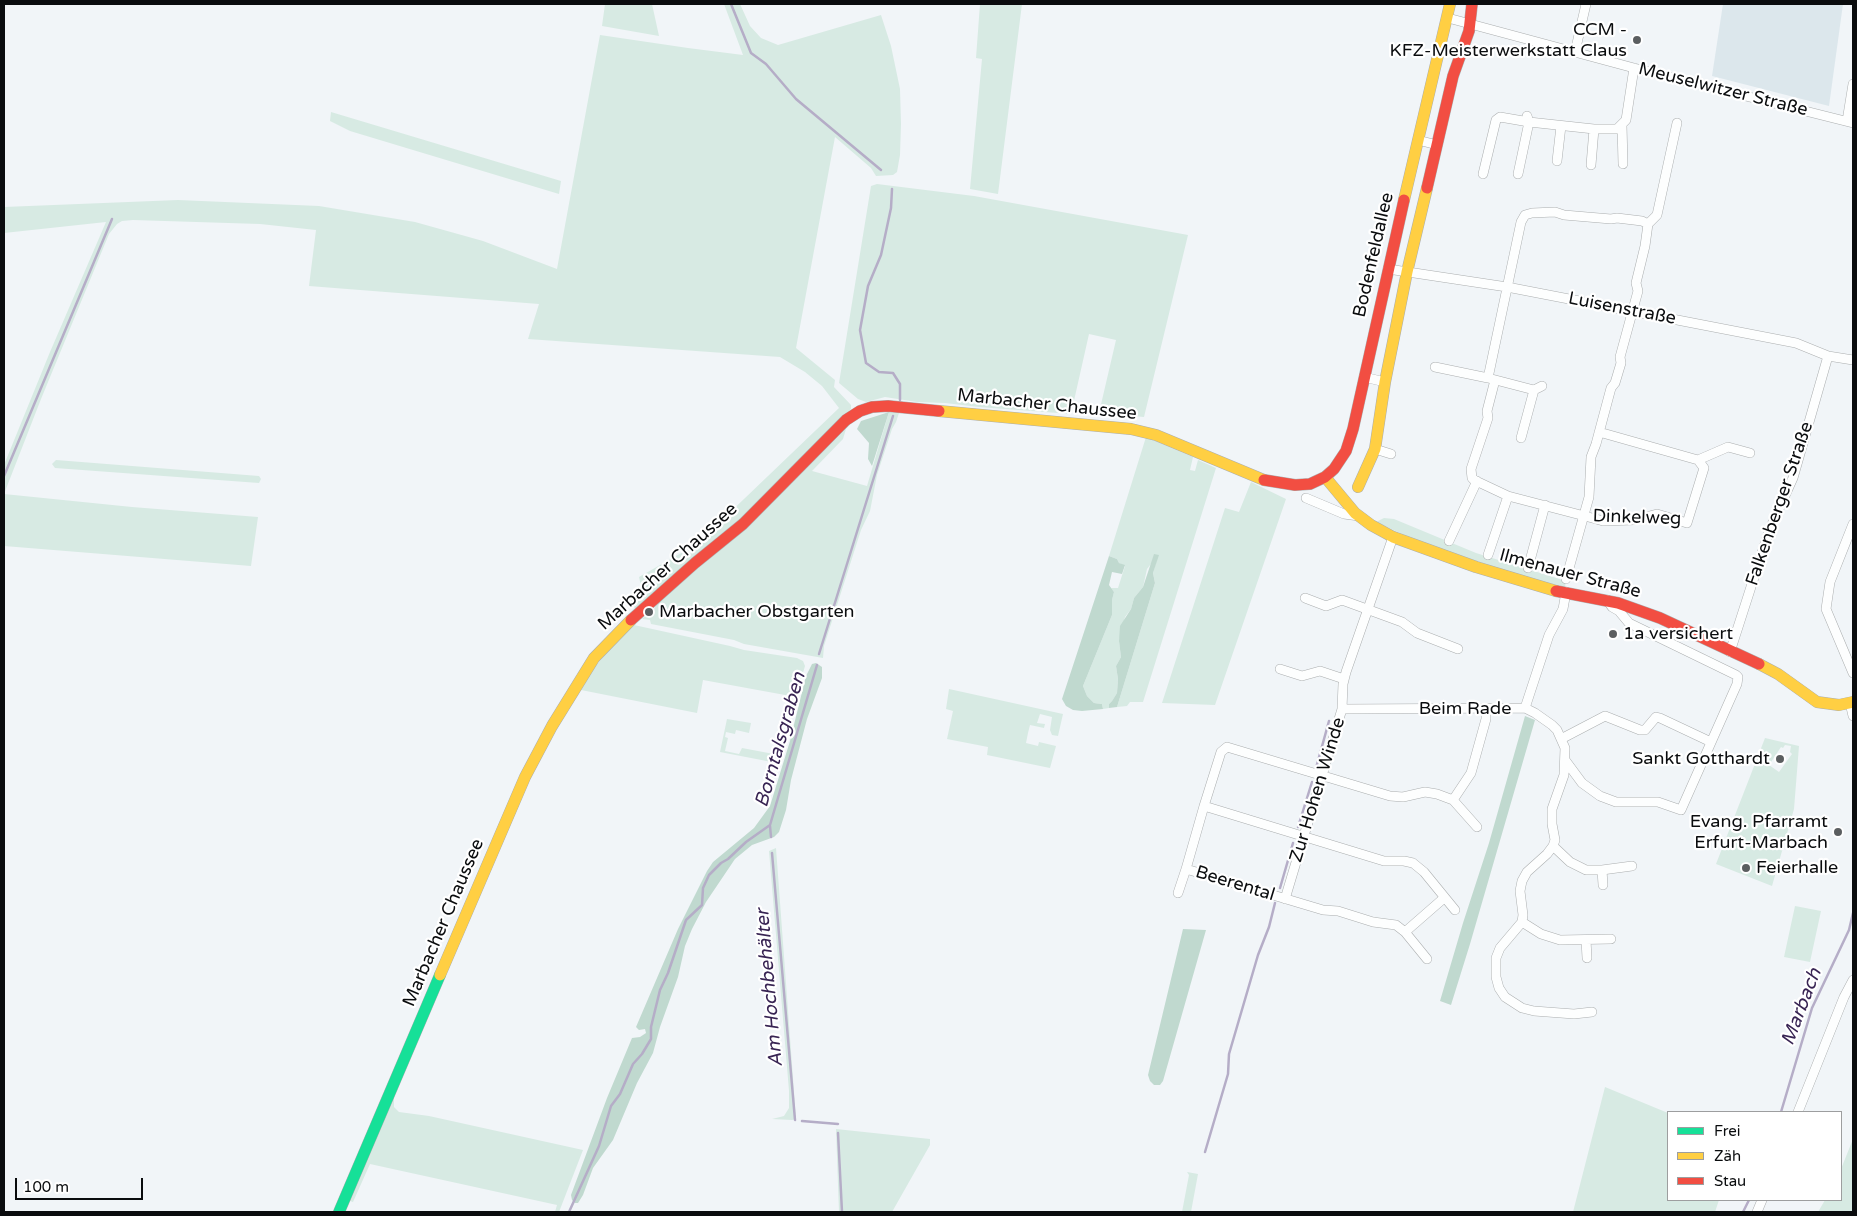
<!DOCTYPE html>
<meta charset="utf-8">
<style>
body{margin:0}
#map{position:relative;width:1857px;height:1216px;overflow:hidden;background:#f1f5f8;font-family:"Varela Round",sans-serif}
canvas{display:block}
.frame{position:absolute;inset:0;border:5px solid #0a0c0e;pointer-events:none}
.legend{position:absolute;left:1667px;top:1111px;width:175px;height:90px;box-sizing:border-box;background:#fff;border:1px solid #9d9e9f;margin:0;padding:6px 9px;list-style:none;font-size:15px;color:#0a0c0e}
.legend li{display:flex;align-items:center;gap:10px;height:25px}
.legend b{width:25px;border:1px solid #9d9e9f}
.scale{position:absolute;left:15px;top:1178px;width:128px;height:22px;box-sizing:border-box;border:2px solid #0a0c0e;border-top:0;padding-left:6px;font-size:15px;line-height:18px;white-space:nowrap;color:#0a0c0e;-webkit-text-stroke:4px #fff;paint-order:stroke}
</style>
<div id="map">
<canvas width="1857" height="1216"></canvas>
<div class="frame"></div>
<ul class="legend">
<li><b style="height:6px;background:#16e098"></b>Frei</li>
<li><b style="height:6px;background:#ffcf43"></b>Zäh</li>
<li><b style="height:6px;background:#f24e42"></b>Stau</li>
</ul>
<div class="scale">100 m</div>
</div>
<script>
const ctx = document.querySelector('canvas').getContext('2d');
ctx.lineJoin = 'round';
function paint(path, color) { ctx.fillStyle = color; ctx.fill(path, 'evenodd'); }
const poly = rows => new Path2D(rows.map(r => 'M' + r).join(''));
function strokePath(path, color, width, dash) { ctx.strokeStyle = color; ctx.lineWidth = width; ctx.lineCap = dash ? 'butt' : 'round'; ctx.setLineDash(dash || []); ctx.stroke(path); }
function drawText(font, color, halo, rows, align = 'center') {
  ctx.font = font + ' "Varela Round",sans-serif'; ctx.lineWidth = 4.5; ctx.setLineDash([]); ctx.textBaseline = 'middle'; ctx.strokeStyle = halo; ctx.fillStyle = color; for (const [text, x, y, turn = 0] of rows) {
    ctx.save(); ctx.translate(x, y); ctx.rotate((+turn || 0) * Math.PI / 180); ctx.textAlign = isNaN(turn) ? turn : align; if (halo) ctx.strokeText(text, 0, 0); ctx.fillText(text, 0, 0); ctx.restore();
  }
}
paint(poly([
 [1723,4,1843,4,1829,106,1712,76]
]), '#dce7ec');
paint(poly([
 [605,4,652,4,659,36,602,26],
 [724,4,740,4,750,26,761,38,778,45,881,15,891,46,900,89,901,124,900,155,897,172,893,175,876,176,871,168,835,137,796,348,835,380,834,387,851,405,851,409,740,520,716,538,635,609,629,595,641,586,639,577,697,544,839,408,822,386,805,372,780,357,528,339,539,304,309,286,316,230,260,224,133,220,122,221,117,224,109,234,41,399,4,494,132,507,258,517,251,566,4,546,4,465,50,352,106,222,4,233,4,207,178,200,319,206,415,222,483,241,557,269,600,35,688,48,743,55],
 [980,4,1022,4,998,194,970,189,982,59,976,58],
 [331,112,561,181,559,194,350,131,330,121],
 [877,184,974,196,1188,235,1144,417,1099,413,1116,340,1089,334,1071,414,979,407,945,403,917,402,885,397,866,402,858,399,839,383,871,186],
 [889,412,899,413,896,422,892,429,877,475,870,511,861,530,824,646,823,658,744,644,734,640,651,624,650,620,642,619,655,608,656,604,748,526,846,429,843,439,812,471,867,486],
 [1146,437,1193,457,1190,470,1195,471,1198,460,1216,468,1143,702,1130,702,1127,706,1117,707,1155,583,1153,573,1158,555,1147,569,1143,587,1134,598,1131,609,1125,617,1119,641,1121,657,1116,666,1118,679,1117,693,1112,701,1109,704,1109,708,1103,709,1102,704,1094,703,1087,696,1083,686,1112,615,1112,600,1114,592,1111,588,1118,588,1125,566,1119,563,1117,559,1109,556],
 [56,460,259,476,261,479,259,483,55,468,52,464],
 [1251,482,1286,499,1215,705,1162,703,1225,508,1239,512],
 [1384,518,1394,519,1476,553,1566,581,1565,587,1519,576,1413,539,1376,522],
 [634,625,730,646,744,650,797,658,803,661,805,666,796,697,703,680,697,713,581,690,593,669,607,652],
 [949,689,1063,714,1058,736,1052,735,1050,730,1052,717,1040,714,1037,723,1045,724,1044,728,1030,725,1028,733,1026,743,1038,746,1039,742,1056,746,1050,768,987,755,988,747,947,739,953,711,946,709],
 [727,719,751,723,749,733,736,730,735,734,726,732,725,737,728,738,725,751,739,754,742,748,779,755,777,763,720,752],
 [1765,738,1799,746,1794,809,1772,886,1716,864],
 [1785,745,1791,746,1790,752,1792,754,1779,772,1769,765,1781,747,1783,748],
 [776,848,796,1119,792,1120,772,1119,784,1116,789,1108,789,1091,769,851],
 [1795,906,1821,911,1810,962,1784,957],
 [1605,1087,1668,1113,1668,1200,1719,1200,1715,1212,1573,1212],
 [392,1097,394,1098,394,1107,399,1112,429,1116,583,1150,559,1212,555,1212,557,1205,370,1164,353,1202,347,1200],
 [836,1129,930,1139,930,1145,892,1212,839,1212],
 [1853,1139,1853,1212,1818,1212,1825,1200,1841,1200,1841,1169],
 [1187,1172,1198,1174,1191,1212,1182,1212,1189,1175]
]), '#d7eae3');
paint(poly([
 [889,412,872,466,868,459,869,443,857,429,861,421],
 [1154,554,1159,555,1153,573,1155,583,1117,707,1109,708,1109,704,1112,701,1117,693,1118,679,1116,666,1121,657,1119,641,1120,626,1131,609,1134,598,1143,587],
 [1109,556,1117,559,1119,563,1125,565,1122,574,1112,572,1109,585,1114,592,1112,600,1112,615,1083,686,1087,696,1094,703,1102,704,1103,709,1082,711,1073,710,1066,706,1062,699],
 [816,663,822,667,822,678,807,719,791,780,786,810,779,832,774,837,752,845,735,859,706,902,692,929,685,946,678,977,660,1027,653,1053,637,1083,613,1140,593,1168,583,1195,578,1203,575,1203,572,1200,571,1195,607,1098,632,1038,640,1037,646,1033,645,1029,639,1030,636,1027,678,929,707,871,713,862,754,828,770,806,790,741,806,676,812,664],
 [1525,716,1535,720,1470,944,1451,1005,1440,1001,1463,923,1489,843],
 [1183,929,1206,930,1163,1081,1160,1085,1154,1085,1150,1081,1148,1075]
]), '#c0d9cf');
strokePath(poly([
 [731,4,751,53,766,64,796,99,881,170],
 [892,189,891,208,881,255,868,286,860,330,866,363,879,372,893,373,900,384,900,400],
 [4,476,112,219],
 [819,654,893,416],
 [1316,768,1329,721],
 [770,826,771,837],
 [1298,827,1312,782],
 [772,853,795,1120],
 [1280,888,1293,843],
 [1781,1112,1812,1008,1849,930,1853,913],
 [802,1121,838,1124],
 [838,1133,842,1212],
 [1205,1152,1228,1074,1229,1054,1258,955,1269,927,1275,903],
 [569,1212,599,1146,611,1106,620,1094,633,1064,642,1054,651,1039,651,1027,660,990,668,973,686,920,702,905,703,888,709,875,721,863,728,859,746,842,770,825,817,665],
 [1743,1212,1749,1200]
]), '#b5adc7', 2.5);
const street = poly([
 [1448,18,1634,68,1853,123],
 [1575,52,1586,4],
 [1527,116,1529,122,1594,129,1617,129,1626,120,1634,68],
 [1847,121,1853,84],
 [1622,125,1623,164],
 [1418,140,1437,145],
 [1557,161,1561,126],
 [1591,165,1594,129],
 [1483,174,1496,120,1500,117,1529,122,1518,174],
 [1388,269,1507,287,1796,343,1828,356,1853,360],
 [1435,367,1488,378,1534,390,1542,386],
 [1364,377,1385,382],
 [1488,378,1521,222,1525,215,1532,213,1555,212,1564,215,1611,219,1617,218,1642,221,1648,224],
 [1495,380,1487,411,1488,418,1471,469,1472,478,1474,480,1508,496,1596,519,1603,521,1634,520,1657,514,1687,523,1704,468,1698,460,1599,432],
 [1521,438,1534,390],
 [1375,449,1391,454],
 [1698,460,1728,447,1750,453],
 [1306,498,1344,514,1359,516],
 [1853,524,1830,582,1826,609,1853,673],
 [1449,541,1477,481],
 [1488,555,1508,496],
 [1528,568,1545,505],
 [1566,579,1589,497,1591,457,1596,444,1611,388,1615,383,1621,363,1620,357,1638,291,1636,283,1645,246,1648,224,1657,215,1677,123],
 [1305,598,1326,606,1342,600,1402,622,1417,633,1458,649],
 [1730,652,1769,531,1793,478,1828,356],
 [1280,669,1302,676,1320,671,1344,679],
 [1850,703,1853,716],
 [1525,708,1549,635,1563,609,1566,592],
 [1342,709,1525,708,1535,713,1552,725,1557,730,1565,748,1564,775,1552,809,1552,824,1555,840,1553,846,1570,862,1586,870,1602,870,1632,866],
 [1561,739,1605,716,1640,730,1645,730,1656,717,1660,718,1711,742],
 [1565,760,1582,783,1600,796,1616,802,1658,802,1681,810,1737,684,1738,677,1736,675,1629,623,1619,611,1612,607,1607,600],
 [1453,800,1471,773,1486,719,1486,708],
 [1204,806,1221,752,1227,747,1390,796,1403,797,1425,792,1437,794,1453,800,1477,827],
 [1553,846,1547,854,1527,872,1522,881,1520,891,1523,915,1522,922,1541,934,1560,940,1611,939],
 [1186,869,1204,806,1384,861,1404,861,1413,863,1424,872,1455,910],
 [1602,870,1603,885],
 [1178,893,1186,869,1323,910,1338,911,1373,922,1396,925,1405,932,1427,959],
 [1285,899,1342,709,1343,684,1346,672,1393,537],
 [1522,922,1500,948,1496,958,1496,977,1499,988,1505,997,1522,1008,1534,1011,1574,1014,1592,1012],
 [1405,932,1444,898],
 [1586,940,1587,958],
 [1798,1112,1844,997,1853,980],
 [1757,1212,1762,1200]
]);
const fast = poly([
 [339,1212,440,975]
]);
const slow = poly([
 [1404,200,1450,4],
 [939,411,1131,429,1156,435,1264,480],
 [1325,477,1355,513,1371,525,1393,537,1476,567,1556,591],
 [1358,487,1375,449,1385,382,1407,272,1427,188],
 [1759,664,1778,674,1817,702,1839,705,1853,702],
 [440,975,525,777,552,726,594,658,631,620]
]);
const jam = poly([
 [1427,188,1453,76,1469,31,1472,4],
 [1264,480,1295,485,1310,484,1325,477,1334,469,1346,451,1353,429,1404,200],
 [1556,591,1618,603,1660,618,1759,664],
 [631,620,695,563,743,524,846,420,860,411,872,407,888,406,939,411]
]);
strokePath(street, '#abaeaf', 10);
strokePath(fast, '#abaeaf', 12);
strokePath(slow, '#abaeaf', 12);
strokePath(jam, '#abaeaf', 12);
strokePath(street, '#fdfefe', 9);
strokePath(fast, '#16e098', 11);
strokePath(slow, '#ffcf43', 11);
strokePath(jam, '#f24e42', 11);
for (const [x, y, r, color] of [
 [1637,40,5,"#5b5e60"],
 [649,612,5,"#5b5e60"],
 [1613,634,5,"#5b5e60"],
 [1780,759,5,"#5b5e60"],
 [1838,832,5,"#5b5e60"],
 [1746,868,5,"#5b5e60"]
]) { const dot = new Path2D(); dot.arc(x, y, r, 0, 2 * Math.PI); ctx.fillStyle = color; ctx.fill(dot); strokePath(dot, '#fff', 2); }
drawText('18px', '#0a0c0e', '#fff', [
 ["CCM -",1627,30],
 ["KFZ-Meisterwerkstatt Claus",1627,51],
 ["Marbacher Obstgarten",659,612,"left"],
 ["1a versichert",1623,634,"left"],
 ["Sankt Gotthardt",1770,759],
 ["Evang. Pfarramt",1828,822],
 ["Erfurt-Marbach",1828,843],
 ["Feierhalle",1756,868,"left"]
], 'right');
drawText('18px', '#0a0c0e', '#fff', [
 ["Meuselwitzer Straße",1723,90,14],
 ["Bodenfeldallee",1374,255,-77],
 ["Luisenstraße",1622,309,11],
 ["Marbacher Chaussee",1047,405,6],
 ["Falkenberger Straße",1780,504,-71],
 ["Dinkelweg",1637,518,2],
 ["Marbacher Chaussee",668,567,-42],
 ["Ilmenauer Straße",1570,574,15],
 ["Beim Rade",1465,709],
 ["Zur Hohen Winde",1318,790,-73],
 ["Beerental",1235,884,17],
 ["Marbacher Chaussee",444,923,-67]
]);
drawText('italic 19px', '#382453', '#fff', [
 ["Borntalsgraben",781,740,-74],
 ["Am Hochbehälter",770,988,-95],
 ["Marbach",1802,1007,-69]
]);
</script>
